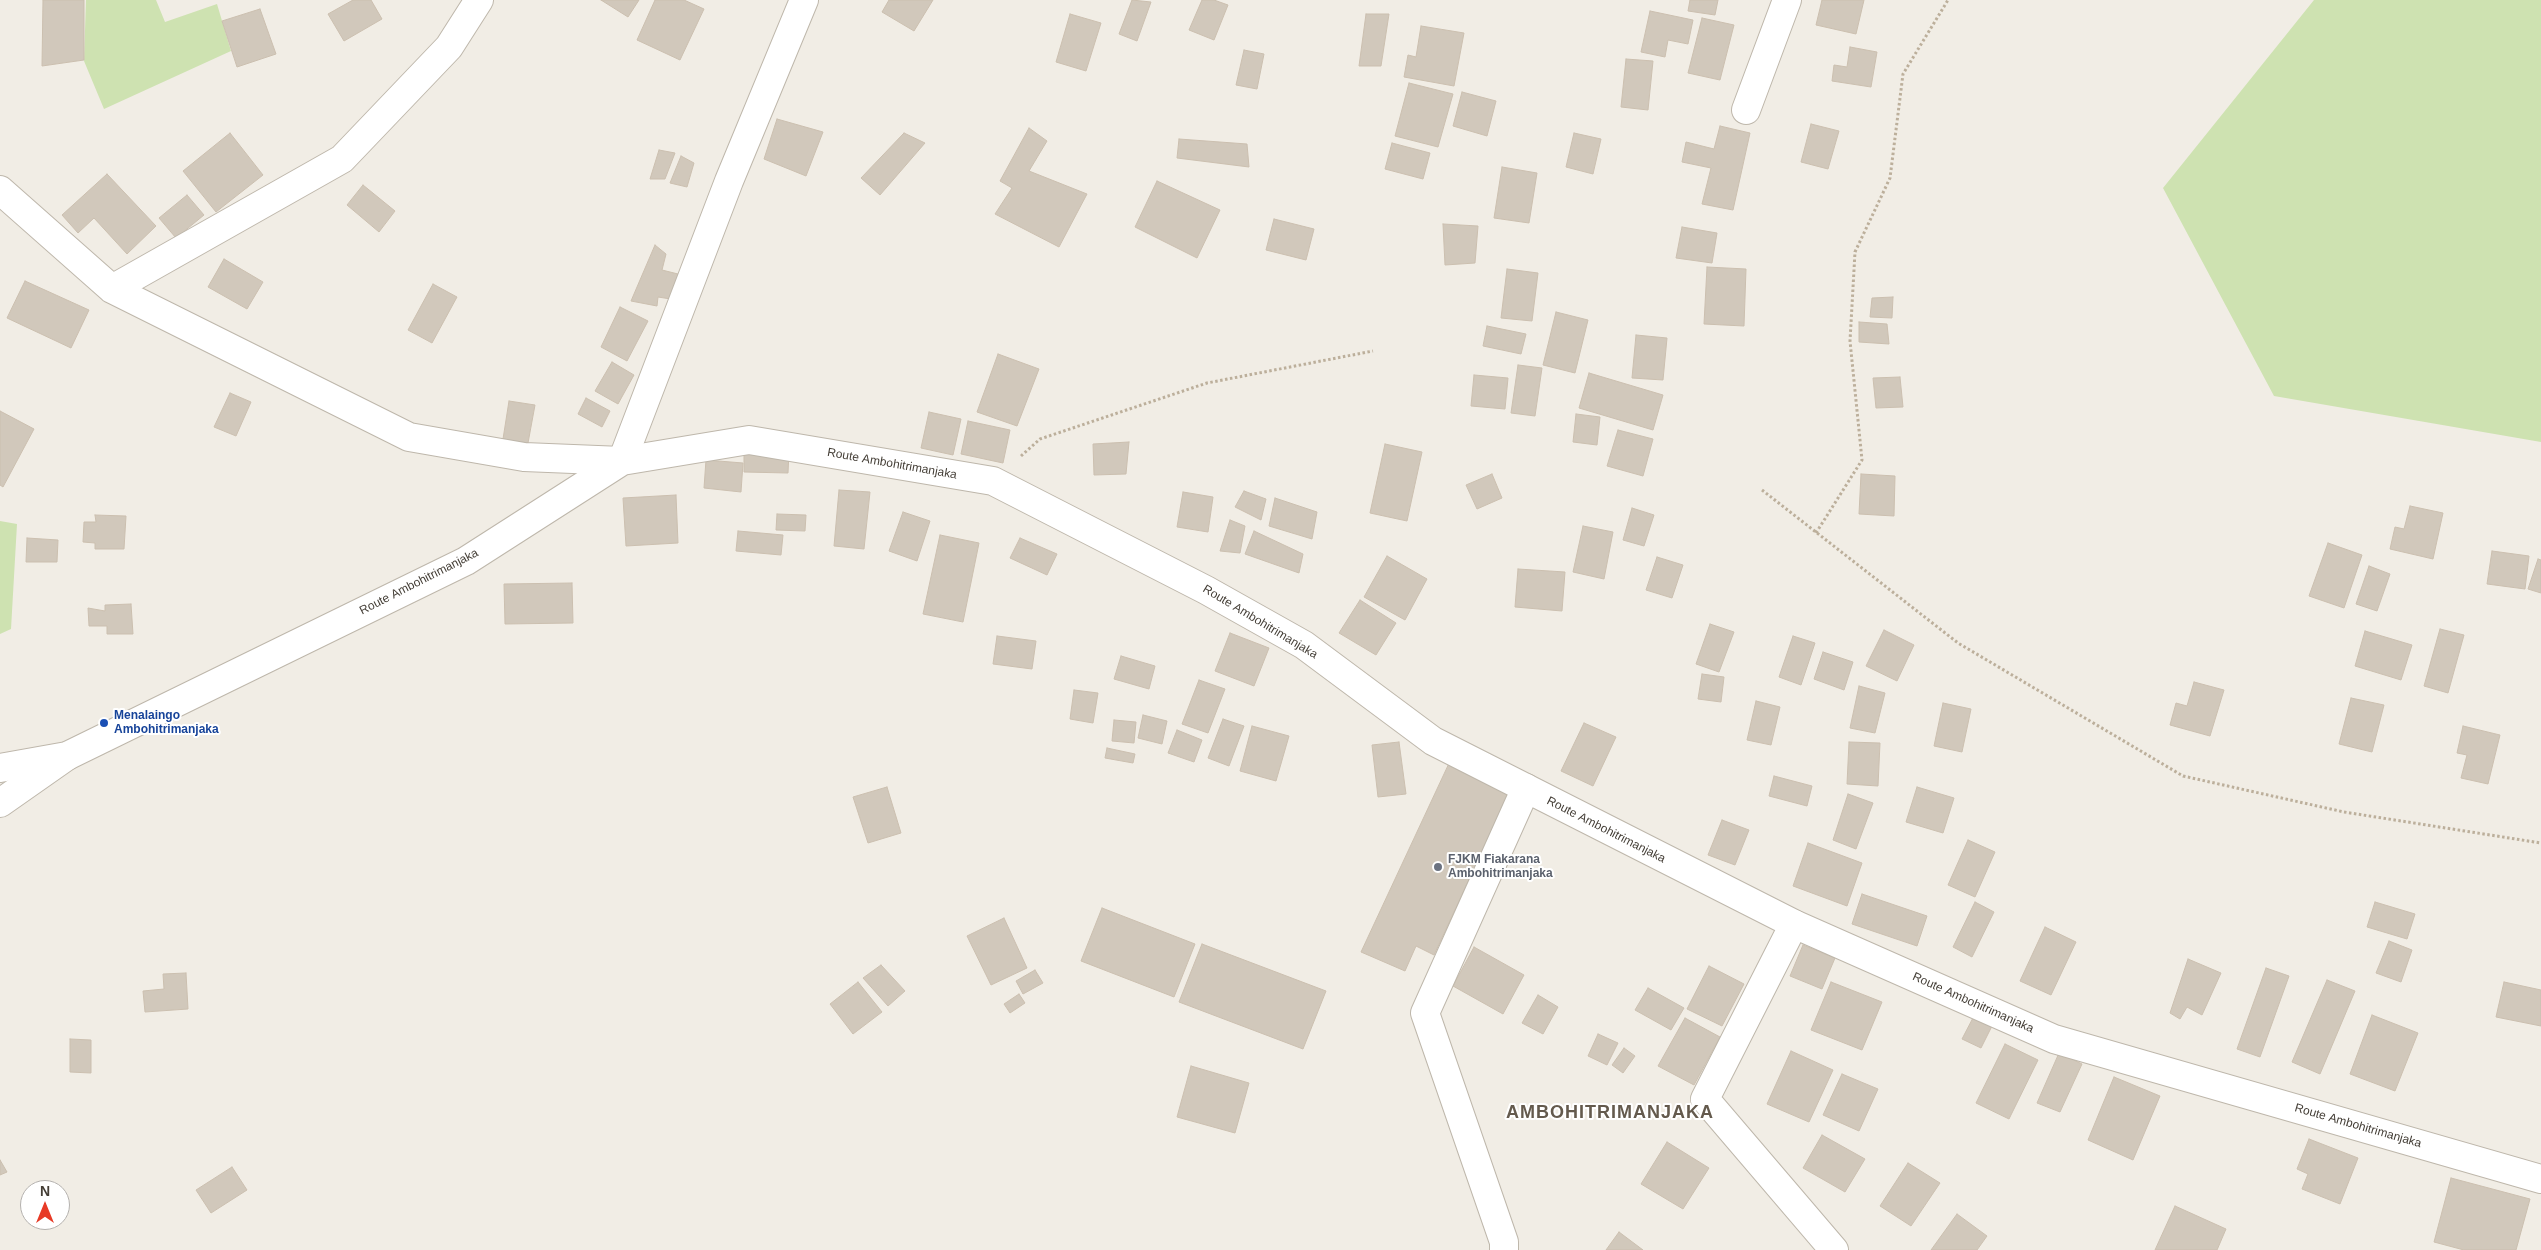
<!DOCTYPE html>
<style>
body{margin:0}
#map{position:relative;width:2541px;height:1250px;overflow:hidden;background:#f1ede5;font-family:Helvetica,sans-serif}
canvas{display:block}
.north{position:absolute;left:20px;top:1180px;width:50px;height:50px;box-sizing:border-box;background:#fff;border:1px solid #b4b1ae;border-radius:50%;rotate:0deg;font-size:14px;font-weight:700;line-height:20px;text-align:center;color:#433d35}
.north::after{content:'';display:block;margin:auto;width:18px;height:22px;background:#e73a26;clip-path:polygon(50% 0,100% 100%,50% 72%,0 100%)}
</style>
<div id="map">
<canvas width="2541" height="1250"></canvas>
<div class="north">N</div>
</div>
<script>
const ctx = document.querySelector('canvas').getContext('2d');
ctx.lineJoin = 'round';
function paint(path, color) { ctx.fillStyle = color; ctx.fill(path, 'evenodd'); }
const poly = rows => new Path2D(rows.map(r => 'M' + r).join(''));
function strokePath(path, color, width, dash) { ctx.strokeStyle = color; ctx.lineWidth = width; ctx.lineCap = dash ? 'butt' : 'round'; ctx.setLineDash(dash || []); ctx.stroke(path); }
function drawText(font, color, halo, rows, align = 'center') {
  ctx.font = font + ' Helvetica,sans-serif'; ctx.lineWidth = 4; ctx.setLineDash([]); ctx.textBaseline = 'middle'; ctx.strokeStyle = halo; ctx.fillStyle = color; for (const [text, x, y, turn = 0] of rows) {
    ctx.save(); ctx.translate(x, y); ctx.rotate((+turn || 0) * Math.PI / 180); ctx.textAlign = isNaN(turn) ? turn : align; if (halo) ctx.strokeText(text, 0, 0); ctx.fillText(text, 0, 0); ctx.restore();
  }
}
paint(poly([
 [86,0,156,0,165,22,217,4,231,51,104,109,84,61],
 [2314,0,2541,0,2541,442,2274,396,2163,188],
 [0,521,17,524,11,629,0,634]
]), '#cee2b1');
const building = poly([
 [43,0,84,0,84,60,42,66,43,0],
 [353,0,371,0,382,19,344,41,328,14,353,0],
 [601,0,639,0,628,17,601,0],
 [655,0,684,0,704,9,680,60,637,40,655,0],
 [889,0,933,0,914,31,882,12,889,0],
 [1132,0,1151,2,1137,41,1119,34,1132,0],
 [1202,0,1214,0,1228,5,1214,40,1189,30,1202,0],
 [1690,0,1718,0,1715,15,1688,11,1690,0],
 [1822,0,1864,0,1856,34,1816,25,1822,0],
 [260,9,276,54,237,67,222,21,260,9],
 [1650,11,1693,20,1688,44,1668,40,1665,57,1641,52,1650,11],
 [1070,14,1101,23,1086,71,1056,62,1070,14],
 [1366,14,1389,14,1381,66,1359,66,1366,14],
 [1702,18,1734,25,1720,80,1688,73,1702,18],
 [1421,26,1464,33,1454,86,1404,77,1408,55,1416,57,1421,26],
 [1850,47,1877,52,1871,87,1832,81,1834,65,1847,67,1850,47],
 [1244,50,1264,54,1257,89,1236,85,1244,50],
 [1626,59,1653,61,1648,110,1621,107,1626,59],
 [1409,83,1453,94,1438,147,1395,136,1409,83],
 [1462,92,1496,101,1487,136,1453,126,1462,92],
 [777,119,823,132,806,176,764,159,777,119],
 [1811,124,1839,131,1828,169,1801,162,1811,124],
 [1720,126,1750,133,1733,210,1702,204,1711,168,1682,162,1686,142,1714,149,1720,126],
 [1029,128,1047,141,1029,171,1087,194,1059,247,995,214,1012,188,1000,181,1029,128],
 [230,133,263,175,216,212,183,171,230,133],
 [904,133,925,143,880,195,861,178,904,133],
 [1574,133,1601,139,1593,174,1566,167,1574,133],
 [1179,139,1247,144,1249,167,1177,158,1179,139],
 [1392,143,1430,153,1423,179,1385,169,1392,143],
 [659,150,675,153,665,179,650,179,659,150],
 [681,156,694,163,687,187,670,183,681,156],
 [1502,167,1537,173,1529,223,1494,218,1502,167],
 [107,174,156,226,127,254,94,218,78,233,62,215,107,174],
 [1157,181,1220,210,1197,258,1135,227,1157,181],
 [363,185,395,211,379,232,347,205,363,185],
 [187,195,204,215,176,238,159,218,187,195],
 [1274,219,1314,229,1306,260,1266,250,1274,219],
 [1443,224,1478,226,1475,263,1445,265,1443,224],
 [1682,227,1717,233,1712,263,1676,258,1682,227],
 [655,245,666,254,662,270,682,275,677,300,658,297,657,306,631,301,655,245],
 [224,259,263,282,247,309,208,287,224,259],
 [1707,267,1746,269,1744,326,1704,324,1707,267],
 [1507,269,1538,273,1532,321,1501,318,1507,269],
 [25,281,89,310,71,348,7,318,25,281],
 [433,284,457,297,432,343,408,330,433,284],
 [1893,297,1892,318,1870,317,1872,298,1893,297],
 [620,307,648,321,627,361,601,347,620,307],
 [1556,312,1588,320,1575,373,1543,365,1556,312],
 [1859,322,1887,324,1889,344,1859,342,1859,322],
 [1487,326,1526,334,1521,354,1483,346,1487,326],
 [1636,335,1667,338,1663,380,1632,378,1636,335],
 [998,354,1039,369,1017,426,977,412,998,354],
 [612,362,634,375,618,404,595,391,612,362],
 [1518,365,1542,368,1535,416,1511,413,1518,365],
 [1589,373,1663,395,1653,430,1579,408,1589,373],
 [1474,375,1508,378,1505,409,1471,406,1474,375],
 [1900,377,1903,407,1876,408,1873,378,1900,377],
 [230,393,251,402,236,436,214,427,230,393],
 [586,398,610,411,602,427,578,414,586,398],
 [509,401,535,405,528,443,503,439,509,401],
 [0,411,34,429,3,487,0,485,0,411],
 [929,412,961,419,953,455,921,448,929,412],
 [1576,414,1600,417,1597,445,1573,442,1576,414],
 [968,421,1010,430,1003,463,961,454,968,421],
 [1618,430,1653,439,1643,476,1607,466,1618,430],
 [1129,442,1126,474,1094,475,1093,444,1129,442],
 [1385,444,1422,452,1407,521,1370,513,1385,444],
 [744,451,789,452,788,473,744,472,744,451],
 [706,460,743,463,741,492,704,488,706,460],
 [1492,474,1502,498,1477,509,1466,485,1492,474],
 [1861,474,1895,476,1894,516,1859,514,1861,474],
 [839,490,870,492,864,549,834,546,839,490],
 [1244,491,1266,499,1261,520,1235,507,1244,491],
 [1183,492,1213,497,1208,532,1177,527,1183,492],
 [676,495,678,543,626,546,623,498,676,495],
 [1275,498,1317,512,1312,539,1269,526,1275,498],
 [2410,506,2443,513,2433,559,2390,549,2395,527,2404,529,2410,506],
 [1632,508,1654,515,1644,546,1623,540,1632,508],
 [903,512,930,521,917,561,889,551,903,512],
 [777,514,806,515,805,531,776,530,777,514],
 [95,515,126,516,124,549,95,549,95,543,83,542,84,522,96,522,95,515],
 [1230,520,1245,526,1240,553,1220,551,1230,520],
 [1583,526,1613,532,1604,579,1573,572,1583,526],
 [738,531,783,535,781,555,736,551,738,531],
 [1254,531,1303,554,1299,573,1245,554,1254,531],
 [940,535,979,543,963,622,923,614,940,535],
 [27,538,58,540,57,562,26,562,27,538],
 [1020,538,1057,554,1047,575,1010,558,1020,538],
 [2328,543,2362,555,2344,608,2309,596,2328,543],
 [2492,551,2529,556,2525,589,2487,584,2492,551],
 [1387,556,1427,579,1405,620,1364,597,1387,556],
 [1657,557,1683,565,1672,598,1646,590,1657,557],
 [2538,559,2541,560,2541,593,2528,589,2538,559],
 [2369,566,2390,574,2377,611,2356,604,2369,566],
 [1518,569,1565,572,1562,611,1515,607,1518,569],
 [572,583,573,623,505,624,504,584,572,583],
 [1360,600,1396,623,1376,655,1339,633,1360,600],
 [131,604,133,634,107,634,107,626,89,626,88,608,105,611,105,605,131,604],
 [1710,624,1734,632,1719,672,1696,664,1710,624],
 [2440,629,2464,635,2448,693,2424,686,2440,629],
 [1884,630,1914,645,1897,681,1866,666,1884,630],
 [2365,631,2412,645,2401,680,2355,666,2365,631],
 [1230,633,1269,648,1254,686,1215,671,1230,633],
 [997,636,1036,641,1032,669,993,664,997,636],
 [1793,636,1815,643,1801,685,1779,677,1793,636],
 [1823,652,1853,662,1844,690,1814,679,1823,652],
 [1121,656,1155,666,1149,689,1114,679,1121,656],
 [1702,674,1724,677,1721,702,1698,699,1702,674],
 [1199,680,1225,689,1208,733,1182,724,1199,680],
 [2194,682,2224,690,2210,736,2170,725,2176,703,2187,706,2194,682],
 [1859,686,1885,693,1875,733,1850,728,1859,686],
 [1074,690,1098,693,1093,723,1070,719,1074,690],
 [2351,698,2384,705,2372,752,2339,744,2351,698],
 [1756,701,1780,707,1771,745,1747,740,1756,701],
 [1943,703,1971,709,1962,752,1934,746,1943,703],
 [1143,715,1167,721,1162,744,1138,738,1143,715],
 [1223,719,1244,726,1229,766,1208,758,1223,719],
 [1114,720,1136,722,1134,743,1112,741,1114,720],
 [1584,723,1616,737,1593,786,1561,771,1584,723],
 [1252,726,1289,736,1276,781,1240,771,1252,726],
 [2463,726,2500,735,2488,784,2461,778,2467,755,2457,753,2463,726],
 [1177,730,1202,740,1194,762,1168,753,1177,730],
 [1399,742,1406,794,1378,797,1372,745,1399,742],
 [1849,742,1880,743,1878,786,1847,784,1849,742],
 [1107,748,1135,754,1133,763,1105,758,1107,748],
 [1451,759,1512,787,1434,955,1416,946,1405,971,1361,952,1451,759],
 [1774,776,1812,786,1807,806,1769,796,1774,776],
 [887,787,901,833,868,843,853,797,887,787],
 [1917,787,1954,798,1943,833,1906,822,1917,787],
 [1848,794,1873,803,1856,849,1833,840,1848,794],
 [1722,820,1749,830,1735,865,1708,855,1722,820],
 [1968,840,1995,852,1975,897,1948,885,1968,840],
 [1808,843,1862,863,1847,906,1793,886,1808,843],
 [1862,894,1927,916,1917,946,1852,924,1862,894],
 [1975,902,1994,912,1972,957,1953,947,1975,902],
 [2375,902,2415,914,2407,939,2367,927,2375,902],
 [1102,908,1195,944,1174,997,1081,961,1102,908],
 [1004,918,1027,968,991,985,967,936,1004,918],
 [2045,927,2076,942,2051,995,2020,981,2045,927],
 [2389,941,2412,950,2401,982,2376,973,2389,941],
 [1202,944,1326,991,1303,1049,1179,1002,1202,944],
 [1803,945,1835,958,1822,989,1790,976,1803,945],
 [1474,947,1524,975,1503,1014,1453,986,1474,947],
 [2188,959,2221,973,2202,1015,2187,1007,2180,1019,2170,1013,2188,959],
 [881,965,905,991,888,1006,863,978,881,965],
 [1709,966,1744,984,1722,1026,1687,1009,1709,966],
 [2266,968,2289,976,2260,1057,2237,1049,2266,968],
 [1035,970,1043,983,1023,994,1016,981,1035,970],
 [186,973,188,1009,145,1012,143,991,164,989,163,974,186,973],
 [2327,980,2355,991,2320,1074,2292,1062,2327,980],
 [858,982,882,1012,853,1034,830,1004,858,982],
 [1831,982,1882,1002,1862,1050,1811,1030,1831,982],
 [2504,982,2541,990,2541,1026,2496,1017,2504,982],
 [1648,988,1684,1008,1671,1030,1635,1010,1648,988],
 [1019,994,1025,1003,1010,1013,1004,1004,1019,994],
 [1538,995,1558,1007,1543,1034,1522,1023,1538,995],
 [1975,1014,1993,1024,1981,1048,1962,1039,1975,1014],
 [2372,1015,2418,1033,2395,1091,2350,1074,2372,1015],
 [1685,1018,1720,1037,1694,1085,1658,1066,1685,1018],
 [1598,1034,1618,1043,1607,1065,1588,1056,1598,1034],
 [70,1039,91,1040,91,1073,70,1072,70,1039],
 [2005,1044,2038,1060,2009,1119,1976,1103,2005,1044],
 [1624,1048,1635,1056,1623,1073,1612,1065,1624,1048],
 [1791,1051,1833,1070,1809,1122,1767,1104,1791,1051],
 [2059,1053,2082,1064,2060,1112,2037,1103,2059,1053],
 [1191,1066,1249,1083,1235,1133,1177,1117,1191,1066],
 [1842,1074,1878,1089,1859,1131,1823,1115,1842,1074],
 [2114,1077,2160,1096,2133,1160,2088,1140,2114,1077],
 [1822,1135,1865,1159,1845,1192,1803,1168,1822,1135],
 [2309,1139,2358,1158,2340,1204,2302,1189,2308,1174,2297,1169,2309,1139],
 [1667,1142,1709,1168,1683,1209,1641,1184,1667,1142],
 [0,1160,7,1172,0,1175,0,1160],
 [1908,1163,1940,1183,1911,1226,1880,1206,1908,1163],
 [232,1167,247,1190,211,1213,196,1190,232,1167],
 [2451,1178,2530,1199,2516,1250,2464,1250,2434,1242,2451,1178],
 [2175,1206,2226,1229,2217,1250,2155,1250,2175,1206],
 [1957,1214,1987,1236,1977,1250,1931,1250,1957,1214],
 [1619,1232,1643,1250,1606,1250,1619,1232]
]);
paint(building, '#d1c8bb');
strokePath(building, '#cbbfaf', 1);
const minor = poly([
 [1746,110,1787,0],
 [0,190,112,289,409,437,524,457,622,461,729,181,804,0],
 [112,289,342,159,449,47,479,0],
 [0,803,67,756],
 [1794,924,1705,1099,1834,1250],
 [1504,1250,1504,1242,1425,1013,1526,788]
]);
const tertiary = poly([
 [0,768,67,756,466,561,622,461,749,440,993,481,1206,590,1304,645,1433,741,1794,924,2054,1039,2541,1179]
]);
strokePath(minor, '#beb7ab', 30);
strokePath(tertiary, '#beb7ab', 30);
strokePath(poly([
 [1021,456,1040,439,1207,383,1373,351],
 [1762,490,1958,643,2183,776,2344,812,2541,843],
 [1816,533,1862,460,1850,341,1855,252,1890,178,1903,74,1948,0]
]), '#bcaf9b', 3, [2.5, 2.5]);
strokePath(minor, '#fff', 28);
strokePath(tertiary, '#fff', 28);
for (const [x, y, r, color] of [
 [104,723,5,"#1a4fb4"],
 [1438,867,5,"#6b7280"]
]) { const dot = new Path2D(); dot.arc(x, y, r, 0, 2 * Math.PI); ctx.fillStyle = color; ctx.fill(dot); strokePath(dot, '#fff', 2); }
drawText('12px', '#433d35', '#fff', [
 ["Route Ambohitrimanjaka",892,464,10],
 ["Route Ambohitrimanjaka",419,582,-27],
 ["Route Ambohitrimanjaka",1260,622,31],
 ["Route Ambohitrimanjaka",1606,830,27],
 ["Route Ambohitrimanjaka",1973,1003,24],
 ["Route Ambohitrimanjaka",2358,1126,16]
]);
drawText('bold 12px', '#164399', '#fff', [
 ["Menalaingo",114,716],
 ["Ambohitrimanjaka",114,730]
], 'left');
drawText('bold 12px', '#5b616d', '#fff', [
 ["FJKM Fiakarana",1448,860],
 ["Ambohitrimanjaka",1448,874]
], 'left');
ctx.letterSpacing = '1px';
drawText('bold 18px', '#645a4d', '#fff', [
 ["AMBOHITRIMANJAKA",1610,1113]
]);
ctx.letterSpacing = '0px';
</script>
